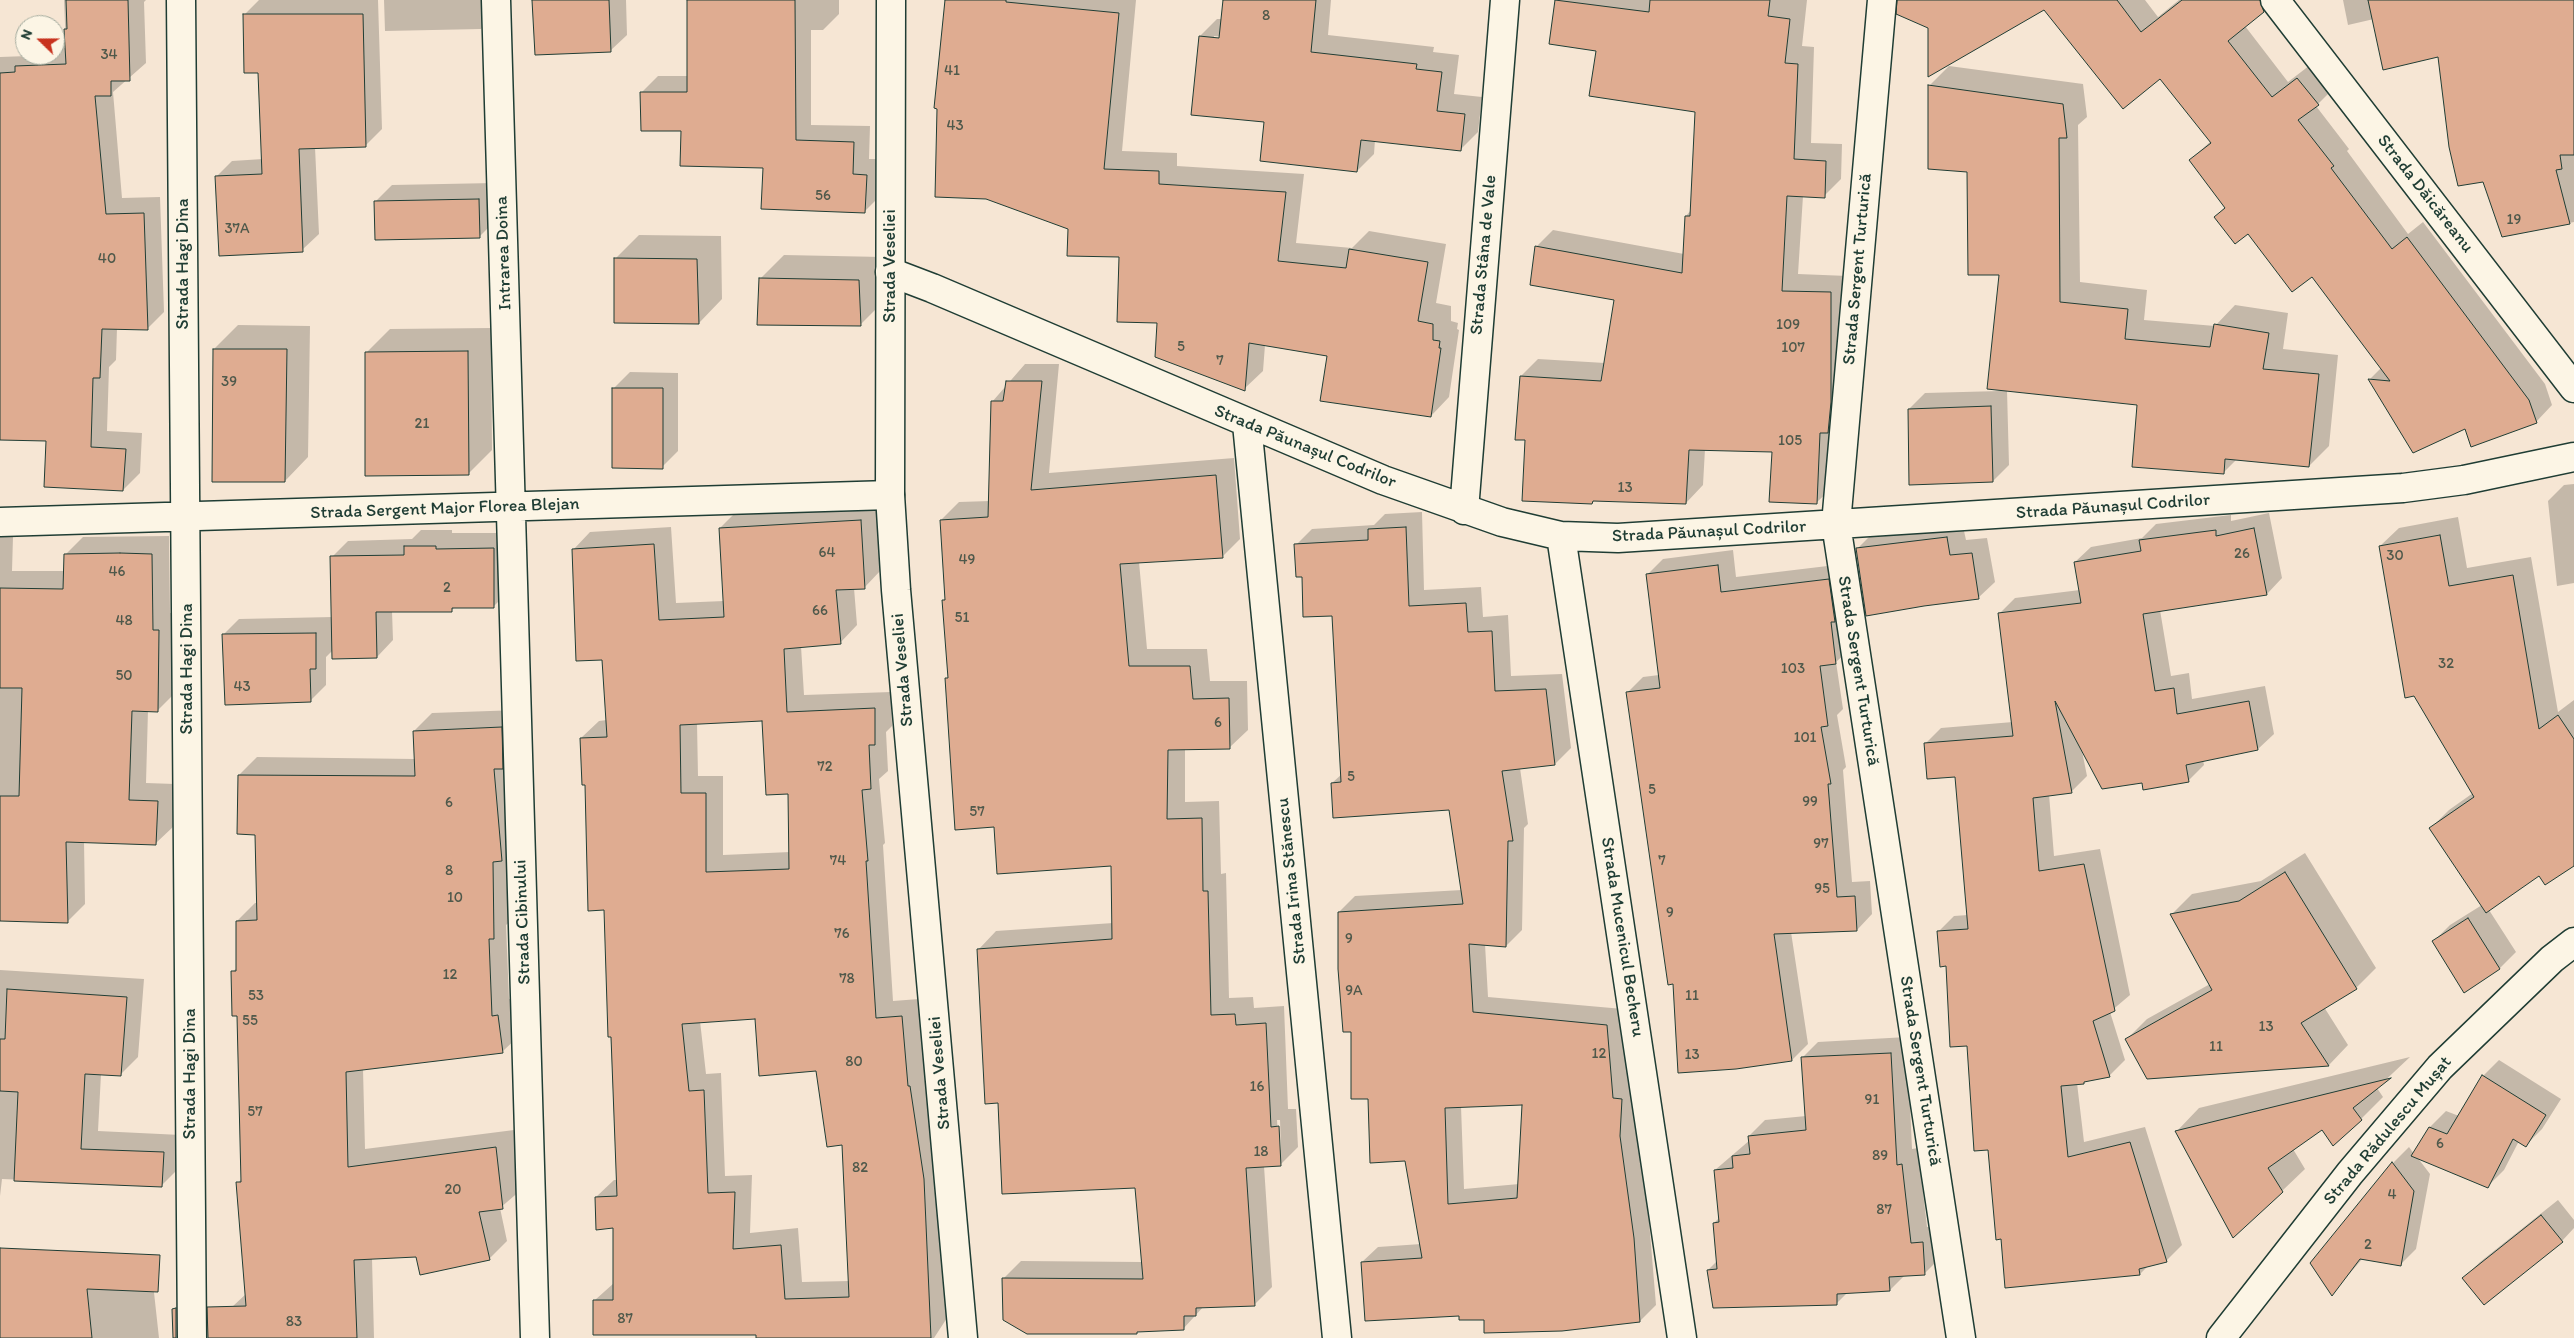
<!DOCTYPE html>
<meta charset="utf-8">
<style>
body{margin:0}
#map{position:relative;width:2574px;height:1338px;overflow:hidden;background:#f6e6d4;font-family:Itim,sans-serif}
canvas{display:block}
.north{position:absolute;left:15px;top:15px;width:50px;height:50px;box-sizing:border-box;background:#fcf5e5;border:1px solid #a4ab9e;border-radius:50%;rotate:292deg;font-size:14px;font-weight:700;line-height:20px;text-align:center;color:#1f3d34}
.north::after{content:'';display:block;margin:auto;width:18px;height:22px;background:#c8321e;clip-path:polygon(50% 0,100% 100%,50% 72%,0 100%)}
</style>
<div id="map">
<canvas width="2574" height="1338"></canvas>
<div class="north">N</div>
</div>
<script>
const ctx = document.querySelector('canvas').getContext('2d');
ctx.lineJoin = 'round';
function paint(path, color) { ctx.fillStyle = color; ctx.fill(path, 'evenodd'); }
const poly = rows => new Path2D(rows.map(r => 'M' + r).join(''));
function strokePath(path, color, width, dash) { ctx.strokeStyle = color; ctx.lineWidth = width; ctx.lineCap = dash ? 'butt' : 'round'; ctx.setLineDash(dash || []); ctx.stroke(path); }
function drawText(font, color, halo, rows, align = 'center') {
  ctx.font = font + ' Itim,sans-serif'; ctx.lineWidth = 4; ctx.setLineDash([]); ctx.textBaseline = 'middle'; ctx.strokeStyle = halo; ctx.fillStyle = color; for (const [text, x, y, turn = 0] of rows) {
    ctx.save(); ctx.translate(x, y); ctx.rotate((+turn || 0) * Math.PI / 180); ctx.textAlign = isNaN(turn) ? turn : align; if (halo) ctx.strokeText(text, 0, 0); ctx.fillText(text, 0, 0); ctx.restore();
  }
}
paint(poly([
 [64,0,146,0,144,2,146,63,113,92,122,198,160,197,164,312,147,329,117,328,116,360,109,367,107,431,142,433,140,473,123,490,47,440,0,439,0,57,55,55,55,49,66,48],
 [259,0,378,0,382,129,366,145,315,147,319,234,302,250,216,177,232,161,263,159,259,71,244,15],
 [384,0,497,0,497,13,481,29,385,31],
 [543,0,626,0,627,35,610,51],
 [688,0,839,0,839,14,823,30,811,30,811,125,870,126,869,159,882,159,881,195,865,211,682,129,641,93,658,76,688,76],
 [947,0,1136,0,1122,151,1177,153,1177,166,1304,174,1296,243,1352,248,1369,231,1446,244,1436,303,1451,306,1451,321,1458,323,1457,329,1459,330,1449,397,1431,416,1328,355,1265,345,1263,371,1244,389,1158,322,1121,256,1069,228],
 [1224,0,1331,0,1328,35,1434,47,1433,52,1459,55,1454,94,1482,97,1478,132,1460,150,1375,140,1374,154,1357,171,1200,36,1217,19,1222,19],
 [1214,36,1225,37,1225,40,1214,38],
 [1556,0,1807,0,1802,46,1814,47,1811,143,1842,144,1841,179,1824,196,1803,196,1798,274,1848,276,1834,486,1816,503,1773,451,1705,449,1703,485,1686,503,1595,500,1592,503,1526,439,1521,376,1538,359,1605,363,1616,299,1536,247,1553,230,1684,254,1686,216,1691,210,1697,111,1597,50,1550,43],
 [1930,0,2145,0,2158,17,2179,0,2274,0,2245,26,2288,82,2314,62,2334,88,2316,106,2349,149,2347,151,2408,234,2423,222,2545,384,2552,405,2536,422,2465,427,2370,379,2381,368,2313,275,2248,232,2215,217,2225,207,2190,160,2211,141,2161,77,2044,8],
 [2343,0,2574,0,2574,222,2503,236,2439,56,2374,19,2348,25],
 [1949,66,2083,84,2087,117,2078,125,2080,282,2147,290,2144,320,2215,326,2235,305,2288,313,2283,349,2338,355,2329,446,2309,466,2237,459,2223,473,2138,404,2007,390,2009,465,1993,481,1909,409,1925,393,2000,391,2000,273,1968,171,1929,86],
 [494,183,495,221,479,237,375,202,392,185],
 [639,235,721,236,722,299,699,323,615,259],
 [784,255,883,257,884,301,860,325,760,279],
 [238,325,310,326,308,457,285,481,214,349],
 [491,328,492,450,468,474,366,353,390,329],
 [1025,364,1059,364,1049,473,1234,458,1240,539,1222,557,1139,562,1147,649,1207,649,1210,681,1247,681,1248,730,1230,747,1185,748,1185,802,1219,801,1221,874,1226,873,1229,998,1253,997,1254,1008,1284,1006,1288,1109,1296,1109,1298,1147,1280,1165,1264,1166,1272,1287,1254,1305,1204,1306,1183,1329,1138,1331,1136,1333,1003,1279,1021,1261,1142,1262,1137,1187,999,1102,979,949,996,931,1113,923,1112,864,995,825,947,679,949,676,943,601,946,598,941,520,959,502,990,501,992,402],
 [1277,1120,1280,1120,1281,1150,1279,1150],
 [630,372,678,373,678,451,662,467,613,389],
 [2574,484,2574,583,2557,586,2548,501,2564,485],
 [878,503,881,570,864,588,854,588,857,625,840,643,801,646,804,695,891,692,892,726,886,732,888,771,879,779,885,843,883,845,893,1001,919,999,925,1070,927,1069,940,1161,947,1318,934,1338,757,1338,757,1333,595,1300,614,1283,614,1227,596,1197,614,1180,617,1180,605,909,586,784,581,738,599,721,607,720,603,659,573,550,590,532,671,527,676,603,724,601,720,528,737,511],
 [763,720,789,793,790,852,723,855,723,776,698,776,697,723],
 [756,1017,817,1070,844,1143,850,1281,802,1282,798,1228,750,1233,752,1175,725,1176,721,1073,706,1074,700,1021],
 [1422,512,1424,590,1481,587,1483,617,1508,615,1511,676,1562,674,1571,748,1555,764,1520,768,1528,824,1524,828,1522,930,1506,946,1485,944,1488,997,1623,1009,1628,1083,1637,1083,1635,1119,1649,1221,1656,1305,1640,1321,1485,1318,1460,1315,1362,1262,1378,1247,1421,1244,1406,1160,1353,1030,1339,912,1355,896,1462,890,1450,809,1332,783,1342,774,1334,615,1303,576,1296,545,1312,529,1374,525,1385,514],
 [1524,1104,1519,1184,1464,1189,1461,1106],
 [2269,513,2282,578,2267,594,2160,610,2171,676,2189,673,2192,699,2265,686,2274,734,2258,749,2203,760,2204,765,2188,781,2143,782,2082,751,2087,776,2072,791,2049,794,2054,856,2100,849,2130,995,2110,1012,2125,1060,2109,1076,2077,1083,2084,1142,2145,1127,2182,1245,2166,1261,2149,1265,2140,1274,2006,1286,2002,1238,1989,1148,1968,1044,1939,931,1954,916,1968,915,1956,775,1925,744,1941,728,2013,722,2000,613,2015,598,2080,590,2075,562,2091,547,2142,538,2156,524,2231,515,2231,521],
 [2458,517,2467,568,2531,557,2558,712,2574,700,2574,864,2540,874,2489,910,2516,952,2500,968,2465,991,2434,941,2450,925,2482,905,2431,828,2449,810,2473,793,2380,546,2399,528],
 [1962,522,1966,540,1987,538,1995,582,1978,598,1857,549,1873,533],
 [421,530,452,530,452,533,509,533,510,590,494,606,455,607,451,611,392,611,393,640,377,657,333,650,326,657,326,685,310,701,223,635,239,619,333,617,332,557,348,541,412,539],
 [0,536,13,537,12,571,65,571,65,555,83,537,169,536,170,613,176,613,175,693,157,711,148,710,146,783,175,784,174,826,156,843,84,841,85,904,67,922,0,920],
 [1733,550,1736,577,1844,564,1851,648,1836,662,1843,709,1837,715,1846,767,1843,770,1852,882,1870,881,1872,914,1857,930,1791,932,1808,1044,1792,1060,1736,1068,1675,983,1627,693,1643,677,1659,675,1647,575,1663,559],
 [519,710,512,920,506,925,509,999,516,998,521,1034,503,1051,363,1069,365,1149,514,1130,521,1190,500,1208,507,1241,489,1259,417,1256,372,1258,374,1338,233,1338,232,1307,247,1293,238,1183,242,1178,239,1014,232,972,238,967,237,921,255,903,258,903,256,833,239,775,257,757,415,759,414,731,432,713],
 [2305,853,2376,968,2356,988,2324,1007,2348,1045,2329,1065,2148,1078,2127,1039,2147,1019,2210,984,2172,914,2192,894,2261,881],
 [0,970,144,979,138,1057,120,1075,101,1074,98,1131,181,1135,179,1168,161,1186,2,1179,0,1196],
 [1907,1037,1912,1149,1918,1148,1927,1227,1939,1227,1941,1257,1925,1273,1905,1275,1890,1290,1848,1292,1836,1304,1708,1270,1717,1261,1714,1223,1720,1217,1715,1170,1750,1140,1749,1136,1765,1120,1806,1116,1802,1058,1818,1042],
 [2410,1057,2377,1088,2383,1097,2361,1119,2322,1128,2293,1149,2305,1169,2282,1191,2177,1131,2199,1108],
 [2499,1060,2561,1099,2542,1129,2526,1145,2519,1141,2504,1170,2488,1186,2417,1157,2430,1174,2416,1249,2400,1265,2363,1258,2332,1294,2311,1263,2393,1163,2409,1147,2414,1154,2430,1127,2446,1111,2459,1116,2483,1076],
 [2558,1200,2574,1220,2574,1228,2562,1241,2464,1278,2480,1262],
 [150,1256,159,1338,0,1338,0,1288]
]), '#0003');
const building = poly([
 [66,0,128,0,130,81,111,81,111,96,95,96,106,214,144,213,148,330,102,329,100,378,93,378,91,447,126,449,123,491,44,487,46,441,0,440,0,73,15,72,15,66,66,64,64,29,67,29,66,0],
 [532,0,609,0,611,52,535,55,532,0],
 [687,0,795,0,796,140,854,142,853,174,867,175,865,213,761,209,763,168,680,166,681,131,641,131,640,92,687,92,687,0],
 [945,0,1006,0,1006,2,1119,13,1104,169,1159,171,1159,184,1286,192,1278,261,1346,268,1349,249,1428,262,1418,321,1433,324,1433,340,1440,341,1439,348,1441,348,1431,417,1320,401,1327,356,1249,343,1245,391,1155,357,1157,323,1117,322,1119,257,1067,256,1068,229,986,199,935,197,937,109,934,108,945,0],
 [1223,0,1316,0,1311,52,1417,64,1416,69,1442,72,1437,111,1465,114,1461,151,1361,140,1357,172,1260,161,1264,122,1191,115,1199,36,1219,38,1223,0],
 [1555,0,1649,12,1650,0,1770,0,1768,16,1790,19,1785,63,1798,64,1794,159,1826,161,1825,198,1787,196,1782,291,1831,292,1831,402,1828,433,1820,433,1817,504,1769,502,1772,452,1689,450,1686,504,1593,501,1592,504,1522,501,1525,440,1515,440,1520,376,1601,381,1614,300,1530,285,1535,246,1682,273,1685,216,1690,216,1695,112,1589,96,1596,51,1549,44,1555,0],
 [1897,0,2117,0,2141,32,2182,0,2260,0,2264,12,2228,41,2272,97,2297,78,2319,105,2298,120,2334,166,2331,168,2392,249,2407,237,2529,400,2537,423,2471,447,2465,429,2413,453,2368,379,2390,381,2312,277,2292,292,2248,234,2235,244,2214,217,2225,208,2189,160,2211,143,2160,79,2123,109,2044,10,1928,77,1928,28,1896,14,1897,0],
 [2368,0,2574,0,2574,155,2560,155,2562,169,2556,170,2570,224,2502,237,2483,182,2458,186,2449,147,2438,57,2383,70,2368,0],
 [243,14,363,14,366,147,299,149,303,252,219,256,215,176,262,174,258,73,244,73,243,14],
 [1928,85,2063,104,2067,138,2059,138,2060,302,2128,309,2125,339,2210,347,2214,324,2269,333,2263,369,2319,374,2309,467,2225,459,2224,474,2132,467,2137,405,1987,389,1999,275,1968,275,1967,172,1928,169,1928,85],
 [479,199,480,238,375,240,374,201,479,199],
 [614,258,697,259,699,324,614,323,614,258],
 [759,278,859,280,861,326,757,325,759,278],
 [213,349,287,349,285,482,212,482,213,349],
 [468,351,469,475,365,476,365,352,468,351],
 [1006,381,1042,381,1031,490,1216,475,1223,558,1120,564,1129,666,1190,666,1193,699,1229,698,1230,749,1168,750,1167,819,1202,818,1203,891,1208,891,1211,1015,1235,1014,1236,1025,1266,1023,1271,1127,1279,1126,1281,1166,1246,1168,1255,1306,1196,1308,1196,1316,1184,1316,1184,1330,1137,1332,1137,1334,1027,1334,1003,1320,1002,1278,1143,1279,1135,1188,1002,1194,998,1103,985,1104,977,949,1112,939,1111,866,997,874,994,827,955,830,945,678,948,678,942,600,945,600,940,520,988,517,991,401,1003,401,1006,381],
 [612,388,663,388,663,469,612,468,612,388],
 [1991,406,1993,482,1909,485,1908,409,1991,406],
 [861,520,865,589,836,590,841,644,784,649,787,712,875,708,875,745,869,745,871,789,862,790,868,861,866,861,876,1018,902,1016,908,1086,910,1086,924,1179,931,1338,756,1338,756,1335,593,1335,593,1300,613,1300,613,1228,596,1230,595,1197,617,1196,611,1037,608,1037,604,910,588,911,585,785,582,785,580,738,607,737,602,660,576,661,572,549,654,544,659,620,724,617,719,528,861,520],
 [762,721,766,795,788,794,789,869,706,872,706,793,681,793,680,725,762,721],
 [755,1019,759,1076,816,1071,827,1147,842,1145,849,1297,785,1299,781,1245,733,1249,735,1192,708,1193,704,1090,689,1091,682,1024,755,1019],
 [1406,527,1409,606,1466,603,1468,632,1492,631,1495,691,1546,689,1555,765,1502,771,1513,841,1508,841,1506,947,1469,944,1473,1012,1607,1025,1613,1098,1622,1099,1620,1136,1634,1238,1640,1322,1562,1331,1484,1333,1484,1320,1459,1320,1459,1316,1365,1321,1361,1262,1422,1258,1405,1161,1370,1163,1368,1099,1351,1099,1351,1032,1343,1032,1338,969,1338,912,1463,904,1449,810,1333,818,1331,783,1341,782,1332,616,1303,617,1302,577,1296,577,1294,544,1368,540,1368,529,1406,527],
 [1522,1105,1517,1198,1448,1204,1445,1108,1522,1105],
 [2254,528,2267,595,2143,614,2155,691,2174,688,2177,714,2249,701,2258,750,2186,765,2189,782,2143,790,2142,783,2102,789,2055,701,2072,793,2033,798,2039,871,2084,864,2115,1011,2093,1021,2110,1077,2084,1082,2084,1084,2061,1086,2068,1157,2130,1142,2167,1262,2139,1269,2140,1275,2005,1288,2001,1239,1996,1240,1988,1150,1974,1151,1967,1046,1950,1047,1946,966,1940,967,1937,931,1968,929,1955,777,1927,779,1924,743,2013,736,1998,613,2081,603,2074,562,2141,551,2139,540,2216,530,2216,536,2254,528],
 [2440,535,2449,586,2513,575,2539,729,2558,715,2574,739,2574,866,2545,885,2539,876,2486,913,2429,828,2474,797,2414,696,2405,698,2379,546,2440,535],
 [1947,537,1950,555,1972,553,1979,599,1924,606,1866,616,1856,548,1947,537],
 [404,546,436,546,436,549,494,548,494,608,452,608,452,612,376,612,377,658,332,659,330,556,404,555,404,546],
 [120,553,152,554,153,630,159,630,158,712,132,711,129,800,158,801,156,845,66,842,68,923,0,921,0,796,19,796,22,688,0,688,0,588,63,589,64,554,120,553],
 [1718,565,1721,592,1829,579,1835,622,1831,622,1836,664,1820,666,1828,726,1821,727,1831,784,1828,784,1837,897,1855,896,1857,931,1774,934,1792,1061,1736,1069,1678,1073,1673,984,1668,985,1626,692,1660,688,1646,574,1718,565],
 [316,633,316,669,310,669,311,702,225,705,222,634,316,633],
 [502,727,503,769,494,769,502,861,493,862,494,939,489,939,492,1016,498,1015,503,1053,346,1072,348,1167,496,1147,503,1209,479,1212,490,1260,420,1275,416,1257,354,1260,357,1338,208,1338,207,1307,246,1306,236,1182,241,1182,237,1016,232,1016,231,971,236,971,236,921,257,920,255,835,237,834,238,775,415,776,413,731,502,727],
 [2285,872,2357,989,2301,1023,2329,1066,2147,1079,2125,1039,2212,990,2170,914,2239,901,2285,872],
 [2468,918,2500,969,2464,993,2432,941,2468,918],
 [7,989,127,997,121,1076,85,1074,81,1149,164,1152,162,1187,14,1181,18,1092,0,1091,0,1039,5,1039,7,989],
 [1891,1053,1897,1165,1902,1164,1911,1243,1923,1242,1925,1275,1889,1277,1890,1291,1837,1294,1837,1305,1713,1308,1707,1270,1717,1269,1713,1223,1719,1222,1714,1170,1733,1168,1732,1156,1750,1154,1748,1136,1806,1130,1801,1057,1891,1053],
 [2482,1075,2546,1115,2526,1147,2513,1139,2488,1188,2411,1156,2429,1127,2447,1134,2482,1075],
 [2391,1078,2353,1108,2362,1120,2333,1146,2322,1130,2268,1168,2283,1192,2233,1238,2175,1131,2391,1078],
 [2392,1162,2414,1191,2401,1266,2360,1259,2332,1296,2310,1263,2392,1162],
 [2541,1215,2563,1242,2484,1305,2462,1278,2541,1215],
 [0,1248,160,1255,158,1292,87,1289,92,1338,0,1338,0,1248],
 [176,1308,176,1338,173,1338,172,1309,176,1308]
]);
paint(building, '#dfac91');
strokePath(building, '#1f3d34', 1);
const street = poly([
 [181,0,192,1338],
 [496,0,535,1338],
 [1882,0,1836,524,1961,1338],
 [2275,0,2574,388],
 [890,272,932,288,1383,480,1502,522,1561,536,1618,538,2403,488,2464,480,2574,457],
 [1247,424,1337,1338],
 [1464,510,1505,0],
 [0,522,890,495],
 [1561,536,1682,1338],
 [2221,1338,2350,1173,2440,1067,2552,959,2574,942]
]);
const secondary = poly([
 [891,0,890,495,896,590,963,1338]
]);
strokePath(street, '#1f3d34', 31);
strokePath(secondary, '#1f3d34', 31);
strokePath(street, '#fcf5e5', 28);
strokePath(secondary, '#fcf5e5', 28);
drawText('15px', '#4f594b', null, [
 ["8",1266,16],
 ["34",109,55],
 ["41",952,71],
 ["43",955,126],
 ["56",823,196],
 ["19",2514,220],
 ["37A",237,229],
 ["40",107,259],
 ["109",1788,325],
 ["5",1181,347],
 ["107",1793,348],
 ["7",1220,361],
 ["39",229,382],
 ["21",422,424],
 ["105",1790,441],
 ["13",1625,488],
 ["64",827,553],
 ["26",2242,554],
 ["30",2395,556],
 ["49",967,560],
 ["46",117,572],
 ["2",447,588],
 ["66",820,611],
 ["51",962,618],
 ["48",124,621],
 ["32",2446,664],
 ["103",1793,669],
 ["50",124,676],
 ["43",242,687],
 ["6",1218,723],
 ["101",1805,738],
 ["72",825,767],
 ["5",1351,777],
 ["5",1652,790],
 ["99",1810,802],
 ["6",449,803],
 ["57",977,812],
 ["97",1821,844],
 ["74",838,861],
 ["7",1662,861],
 ["8",449,871],
 ["95",1822,889],
 ["10",455,898],
 ["9",1670,913],
 ["76",842,934],
 ["9",1349,939],
 ["12",450,975],
 ["78",847,979],
 ["9A",1354,991],
 ["53",256,996],
 ["11",1692,996],
 ["55",250,1021],
 ["13",2266,1027],
 ["11",2216,1047],
 ["12",1599,1054],
 ["13",1692,1055],
 ["80",854,1062],
 ["16",1257,1087],
 ["91",1872,1100],
 ["57",255,1112],
 ["6",2440,1144],
 ["18",1261,1152],
 ["89",1880,1156],
 ["82",860,1168],
 ["20",453,1190],
 ["4",2392,1195],
 ["87",1884,1210],
 ["2",2368,1245],
 ["87",625,1319],
 ["83",294,1322]
]);
drawText('18px', '#1f3d34', '#fcf5e5', [
 ["Strada Dăicăreanu",2425,194,52],
 ["Intrarea Doina",504,253,-92],
 ["Strada Stâna de Vale",1484,255,-85],
 ["Strada Hagi Dina",183,264,-90],
 ["Strada Veseliei",890,266,-90],
 ["Strada Sergent Turturică",1858,269,-85],
 ["Strada Păunașul Codrilor",1305,447,22],
 ["Strada Păunașul Codrilor",2113,507,-4],
 ["Strada Sergent Major Florea Blejan",445,509,-2],
 ["Strada Păunașul Codrilor",1709,532,-3],
 ["Strada Hagi Dina",187,669,-90],
 ["Strada Veseliei",903,670,-95],
 ["Strada Sergent Turturică",1858,671,81],
 ["Strada Irina Stănescu",1292,881,-96],
 ["Strada Cibinului",523,922,-92],
 ["Strada Mucenicul Becheru",1622,937,81],
 ["Strada Sergent Turturică",1920,1071,81],
 ["Strada Veseliei",940,1073,-95],
 ["Strada Hagi Dina",190,1074,-90],
 ["Strada Rădulescu Mușat",2388,1131,-50]
]);
</script>
